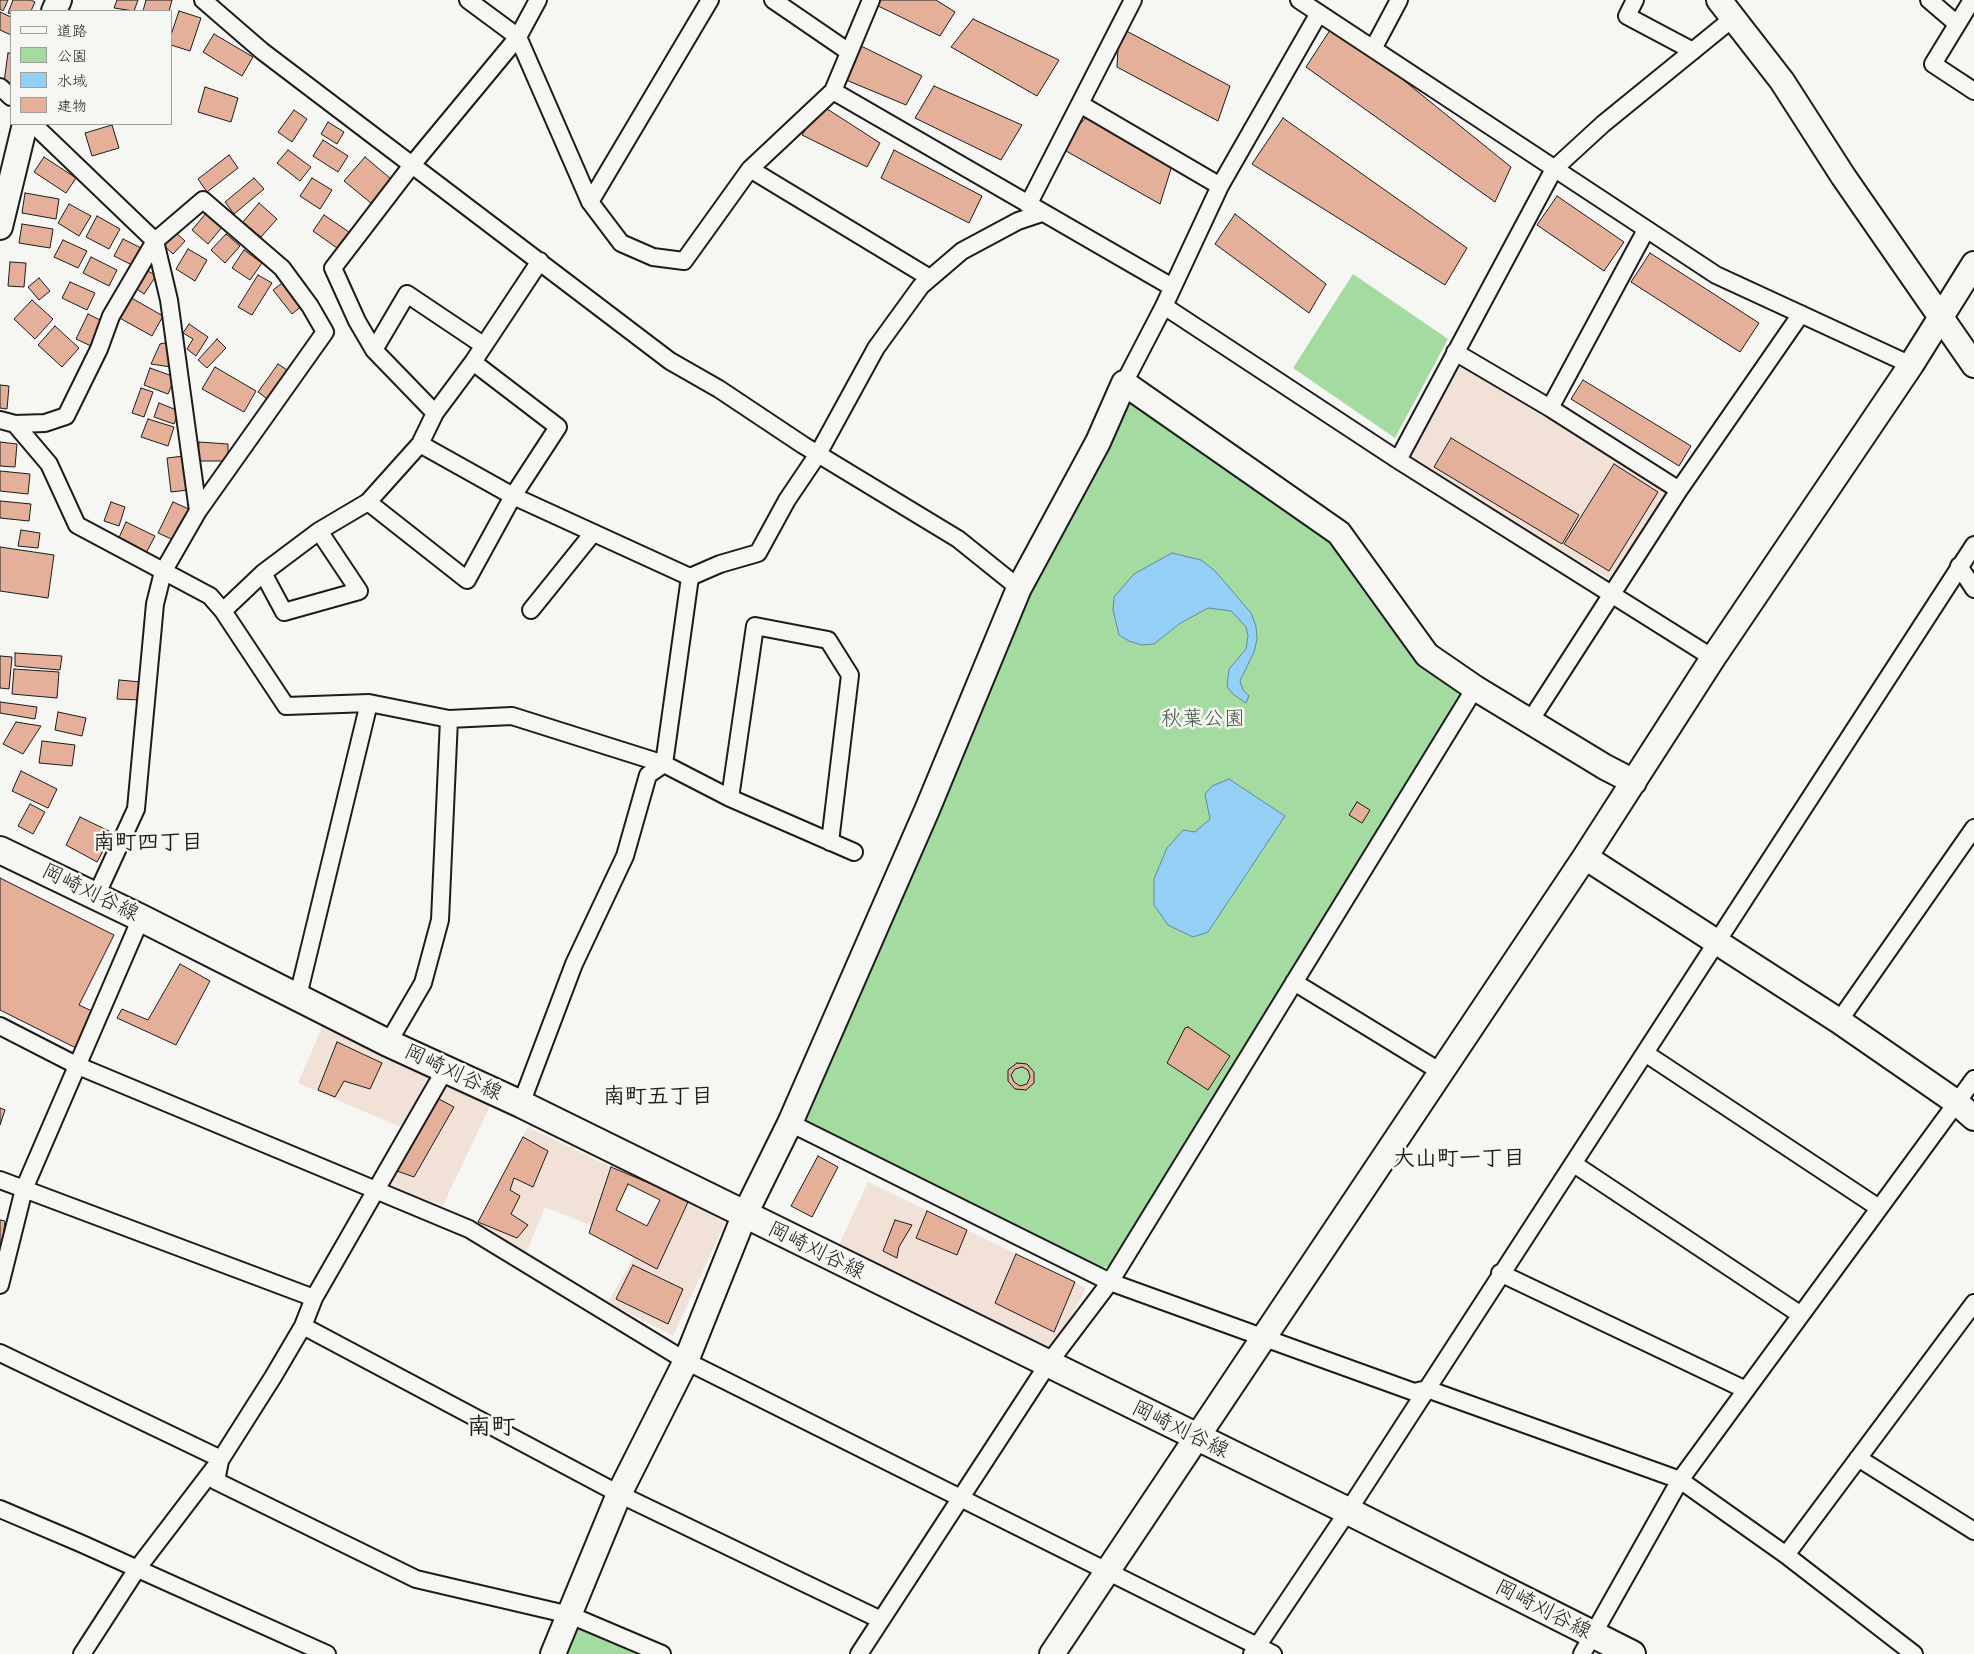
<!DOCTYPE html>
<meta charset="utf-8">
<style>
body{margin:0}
#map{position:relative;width:1974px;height:1654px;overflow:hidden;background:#f6f6f2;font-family:Caveat,"Klee One",sans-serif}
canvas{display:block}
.legend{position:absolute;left:10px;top:10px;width:162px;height:115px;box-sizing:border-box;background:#f6f6f2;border:1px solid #9f9f9c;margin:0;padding:6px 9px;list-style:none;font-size:15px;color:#1c1c1c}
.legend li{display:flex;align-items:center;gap:10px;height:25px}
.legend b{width:25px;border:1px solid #9f9f9c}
</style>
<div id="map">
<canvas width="1974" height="1654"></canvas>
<ul class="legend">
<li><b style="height:6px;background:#f6f6f2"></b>道路</li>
<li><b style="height:14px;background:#a3dba0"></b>公園</li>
<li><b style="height:14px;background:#94d0f5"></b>水域</li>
<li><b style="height:14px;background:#e5b099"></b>建物</li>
</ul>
</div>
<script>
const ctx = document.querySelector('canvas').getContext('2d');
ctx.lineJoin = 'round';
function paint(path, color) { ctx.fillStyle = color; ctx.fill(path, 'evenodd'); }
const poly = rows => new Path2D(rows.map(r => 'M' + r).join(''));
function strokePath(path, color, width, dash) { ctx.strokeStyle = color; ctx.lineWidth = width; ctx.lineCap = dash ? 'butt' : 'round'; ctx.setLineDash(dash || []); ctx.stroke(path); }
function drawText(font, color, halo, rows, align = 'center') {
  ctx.font = font + ' Caveat,"Klee One",sans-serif'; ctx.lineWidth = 5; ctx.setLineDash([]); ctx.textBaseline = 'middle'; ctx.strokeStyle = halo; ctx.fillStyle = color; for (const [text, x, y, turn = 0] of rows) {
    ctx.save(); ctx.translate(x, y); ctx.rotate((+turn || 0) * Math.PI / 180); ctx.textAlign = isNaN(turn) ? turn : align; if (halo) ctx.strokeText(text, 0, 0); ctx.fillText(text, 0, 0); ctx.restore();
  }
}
paint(poly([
 [1456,364,1465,364,1667,488,1668,496,1613,581,1410,462,1409,455],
 [323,1025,428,1077,403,1128,298,1083],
 [445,1082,491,1104,443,1205,388,1187],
 [528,1127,611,1167,592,1226,545,1207,526,1253,478,1222],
 [868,1182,1086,1288,1054,1349,837,1249],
 [689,1200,725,1223,673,1336,608,1302,634,1257,657,1269]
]), '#f1e1d7');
paint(poly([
 [1353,274,1448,339,1395,438,1293,368],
 [1133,399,1334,539,1460,687,1462,697,1110,1266,1100,1268,801,1120,936,804,1028,599,1028,586,1126,402],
 [578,1626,648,1654,565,1654]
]), '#a3dba0');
const water = poly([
 [1172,553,1201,560,1215,571,1251,613,1256,626,1257,639,1254,652,1240,681,1243,690,1249,696,1246,703,1234,695,1227,687,1229,669,1246,649,1248,636,1246,627,1231,611,1208,608,1179,624,1154,644,1142,645,1129,641,1119,635,1113,610,1114,597,1134,574,1172,553],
 [1229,779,1285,816,1208,932,1193,937,1168,925,1154,905,1154,879,1167,848,1183,830,1195,832,1210,819,1205,794,1212,786,1229,779]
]);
paint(water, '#94d0f5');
strokePath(water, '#64889e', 1);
const building = poly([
 [0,0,8,0,3,11,0,9,0,0],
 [13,0,31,0,35,2,31,11,11,11,11,14,8,13,13,0],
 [117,0,138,0,134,11,114,8,117,0],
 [146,0,172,0,169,11,143,11,146,0],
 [871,0,936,0,955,12,940,36,870,2,871,0],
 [179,11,201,18,190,51,171,45,171,35,179,11],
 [0,12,11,17,11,35,0,30,0,12],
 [973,19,1059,60,1037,96,951,47,973,19],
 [1334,24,1511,167,1495,202,1306,67,1334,24],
 [1119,27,1230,86,1218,121,1117,67,1119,27],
 [214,34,253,57,242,76,203,52,214,34],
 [853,42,922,76,906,105,839,77,853,42],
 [8,53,11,53,11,83,4,82,8,53],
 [934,86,1022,125,1001,160,915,118,934,86],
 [205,87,238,98,231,122,198,112,205,87],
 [821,105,880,143,867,167,802,135,821,105],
 [294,110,307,119,292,142,278,132,294,110],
 [1092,111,1174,159,1160,204,1059,147,1092,111],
 [1283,118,1467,248,1445,285,1252,164,1283,118],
 [328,122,344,132,337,144,321,134,328,122],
 [112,125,119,148,92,156,85,133,112,125],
 [323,140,348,156,338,172,313,156,323,140],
 [288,150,311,167,300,181,277,163,288,150],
 [894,150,982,196,969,223,881,178,894,150],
 [229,155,238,168,207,192,198,179,229,155],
 [44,157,76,178,66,193,34,172,44,157],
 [365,157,391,179,371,203,344,181,365,157],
 [254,178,264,189,234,214,225,202,254,178],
 [312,178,332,190,320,209,300,196,312,178],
 [25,193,59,199,56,219,22,213,25,193],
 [1557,196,1624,242,1604,271,1537,225,1557,196],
 [259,203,277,219,261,237,243,222,259,203],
 [69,204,91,216,79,236,58,223,69,204],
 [207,212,223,226,208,244,192,230,207,212],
 [1235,214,1326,284,1309,313,1215,244,1235,214],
 [324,215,349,232,337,248,313,231,324,215],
 [97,216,120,229,109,249,86,237,97,216],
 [22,224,53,229,50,248,19,243,22,224],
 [173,230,185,241,173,254,161,243,173,230],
 [226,234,240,246,225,263,211,250,226,234],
 [123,239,143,249,134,266,114,256,123,239],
 [63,240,87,251,78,268,54,257,63,240],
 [188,249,207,260,195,281,176,269,188,249],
 [244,250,262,263,250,280,232,268,244,250],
 [1650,253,1759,323,1740,352,1631,282,1650,253],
 [91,257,117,270,109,286,83,273,91,257],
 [10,262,26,263,24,287,8,286,10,262],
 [145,269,156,276,144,294,134,287,145,269],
 [258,275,272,283,252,315,238,307,258,275],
 [39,278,50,291,39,300,28,287,39,278],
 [285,281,303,305,292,314,273,290,285,281],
 [70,282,95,293,87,310,62,298,70,282],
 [128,296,163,316,152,336,116,316,128,296],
 [32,300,53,319,35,339,14,319,32,300],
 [88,314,104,322,91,346,76,339,88,314],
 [189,324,208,337,196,356,187,349,193,339,183,333,189,324],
 [55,326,79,348,62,367,38,345,55,326],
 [217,339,226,348,207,368,198,360,217,339],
 [169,342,171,367,151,364,160,344,169,342],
 [278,364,290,372,270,401,258,392,278,364],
 [215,367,256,391,244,412,202,389,215,367],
 [150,368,175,377,168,394,144,385,150,368],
 [1583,380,1691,446,1679,466,1571,399,1583,380],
 [0,385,9,386,7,409,0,408,0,385],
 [141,388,153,392,144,417,132,413,141,388],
 [159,403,179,411,174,424,154,417,159,403],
 [148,419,174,427,168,446,141,437,148,419],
 [1451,438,1579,515,1562,544,1434,467,1451,438],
 [0,442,17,444,15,467,0,466,0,442],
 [199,442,228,444,228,461,198,461,199,442],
 [184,456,188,490,171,492,167,458,184,456],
 [1614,464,1658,492,1609,571,1564,544,1614,464],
 [0,471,30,474,28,494,0,491,0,471],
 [0,501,31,504,29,521,0,518,0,501],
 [111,502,125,507,119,526,104,521,111,502],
 [173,502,191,510,176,541,158,533,173,502],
 [126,522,155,536,145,555,117,542,126,522],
 [21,530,40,533,38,548,18,546,21,530],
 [0,547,54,555,48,598,0,591,0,547],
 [15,653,62,656,60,670,15,666,15,653],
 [0,656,12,657,9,689,0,688,0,656],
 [14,669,59,672,57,698,12,694,14,669],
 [119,680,141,682,140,700,117,699,119,680],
 [0,702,37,707,35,719,0,713,0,702],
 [58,712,86,718,82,736,55,730,58,712],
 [16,722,41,726,23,754,3,744,16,722],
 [42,741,75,745,72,766,39,763,42,741],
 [21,771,57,789,48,808,12,791,21,771],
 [1357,802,1370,810,1362,823,1349,815,1357,802],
 [30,804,45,812,33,834,18,826,30,804],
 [80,817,113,833,97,862,66,845,80,817],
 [0,878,114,935,79,1005,94,1012,76,1048,0,1010,0,878],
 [180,964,210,981,176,1045,117,1018,122,1009,148,1020,180,964],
 [1188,1027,1230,1056,1208,1090,1167,1063,1185,1028,1188,1027],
 [337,1042,382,1063,370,1089,344,1081,335,1097,318,1090,337,1042],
 [1017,1063,1027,1064,1034,1072,1034,1083,1026,1090,1015,1089,1008,1081,1008,1070,1017,1063],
 [1022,1067,1028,1070,1030,1077,1027,1084,1020,1086,1014,1082,1011,1075,1015,1069,1022,1067],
 [437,1098,454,1107,414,1177,397,1171,437,1098],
 [0,1108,5,1110,0,1125,0,1108],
 [523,1137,548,1151,533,1187,514,1178,510,1190,520,1196,511,1214,528,1225,517,1238,478,1222,523,1137],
 [818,1156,838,1167,812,1217,791,1206,818,1156],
 [611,1167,689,1200,657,1269,589,1233,611,1167],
 [628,1184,660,1200,647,1226,616,1210,628,1184],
 [927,1211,967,1230,957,1255,916,1238,927,1211],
 [0,1220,5,1221,2,1247,0,1246,0,1220],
 [895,1220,912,1225,899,1247,897,1258,883,1251,895,1220],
 [1016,1254,1075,1282,1054,1332,995,1303,1016,1254],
 [633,1265,683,1289,668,1324,616,1299,633,1265]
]);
paint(building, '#e5b099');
strokePath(building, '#1c1c1c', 1);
const street = poly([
 [203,0,262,51,670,361,719,389,803,445,958,539,1019,588],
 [468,0,518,37,590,202,621,243,653,257,684,261,750,169],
 [773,0,849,52],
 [871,0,833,91,1172,287],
 [1299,0,1716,275,1911,365],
 [1635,0,1627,16,1693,51],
 [1929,0,1957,24],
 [1972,0,1933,64,1974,91],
 [1373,49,1399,0],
 [0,87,11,97],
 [833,91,750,169,930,278],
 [1080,104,1220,186],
 [33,124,155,241,169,300,198,511,163,572,155,604,136,809,96,896],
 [590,202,710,0],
 [1028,205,1133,0],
 [540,261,473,362,435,413,420,444,513,496,690,577],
 [1164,306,1398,460,1713,658],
 [374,350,407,294,483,345],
 [1455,352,1550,408,1679,490],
 [1124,383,1164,306,1220,186,1319,13],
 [1550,408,1646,230],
 [435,413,374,350,357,321,333,268,412,165,518,37,538,0],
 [0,420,15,424,49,464,77,525,210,596,223,611,263,573,319,531,368,502,420,444],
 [15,424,45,423,66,416,99,349,111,316,155,241,203,200,282,268,310,306,325,332,198,511],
 [1398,460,1554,169,1603,124,1732,19],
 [368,502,467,580,513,496,558,427,473,362],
 [1959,566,1974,589],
 [263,573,284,612,359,591,319,531],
 [531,610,593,533],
 [223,611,286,706,369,703,449,719,512,716,664,764,730,798,854,852],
 [1530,721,1679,490,1801,314],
 [730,798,755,626,828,640,850,675,830,842],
 [1294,982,1441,1072],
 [298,996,369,703],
 [1839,1021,1974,828],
 [0,1026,76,1065,469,1229,686,1361,1273,1654],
 [388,1043,423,983,440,920,449,719],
 [1645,1053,1879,1208],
 [521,1104,574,964,625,856,648,775,664,764,690,577,720,564,758,553,787,500,818,454,876,348,921,286,962,251,1018,221,1042,213],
 [790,1123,1110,1282,1414,1392,1427,1389,1680,1480,1786,1555,1914,1654],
 [1574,1164,1801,1315],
 [0,1180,24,1189,141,918],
 [1500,1273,1746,1390],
 [0,1285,24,1189,314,1298],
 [303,1326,619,1494,881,1620],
 [0,1353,221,1459],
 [1858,1458,1974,1531],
 [220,1461,216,1481,416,1579,570,1615,662,1654],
 [0,1509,80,1543,327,1654],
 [1786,1555,1974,1303],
 [82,1654,137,1569,221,1459,273,1377,303,1326,314,1298,446,1068],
 [859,1654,1048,1364,1110,1282,1475,688],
 [1252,1654,1348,1511,1974,545],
 [1582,1654,1680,1480,1974,1079]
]);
const secondary = poly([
 [1719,0,1782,81,1843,176,1974,365],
 [54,11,59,0],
 [0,227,25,124],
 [1585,857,1839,1021,1956,1102,1974,1118],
 [553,1654,619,1494,686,1361,744,1216,790,1123,927,810,1019,588,1098,442,1124,383,1339,533,1427,655,1475,688,1605,767,1634,782],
 [1052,1654,1585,857,1713,658,1911,365,1974,264]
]);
const primary = poly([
 [0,850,141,918,388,1043,521,1104,1348,1511,1632,1654]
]);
strokePath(street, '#1c1c1c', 20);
strokePath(secondary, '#1c1c1c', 28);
strokePath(primary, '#1c1c1c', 30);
strokePath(street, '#f6f6f2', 16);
strokePath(secondary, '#f6f6f2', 24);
strokePath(primary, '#f6f6f2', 26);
drawText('21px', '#454', '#f6f6f2', [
 ["秋葉公園",1203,719]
]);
drawText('21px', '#1c1c1c', '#f6f6f2', [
 ["岡崎刈谷線",90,893,26],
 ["岡崎刈谷線",453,1073,25],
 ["岡崎刈谷線",816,1251,26],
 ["岡崎刈谷線",1180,1430,26],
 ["岡崎刈谷線",1543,1610,27]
]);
drawText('bold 22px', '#1c1c1c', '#f6f6f2', [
 ["南町四丁目",148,843],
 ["南町五丁目",658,1097],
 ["大山町一丁目",1459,1159]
]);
drawText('bold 24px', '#1c1c1c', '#f6f6f2', [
 ["南町",491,1428]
]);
</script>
